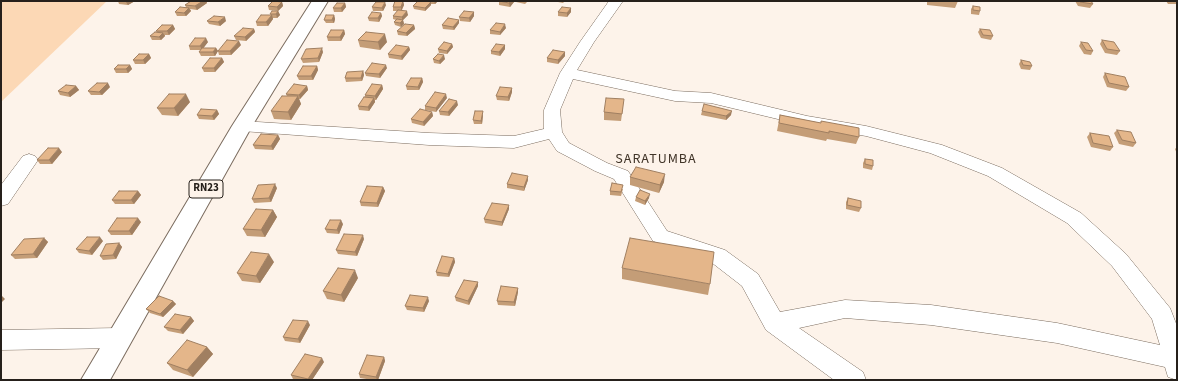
<!DOCTYPE html>
<style>
body{margin:0}
#map{position:relative;width:1178px;height:381px;overflow:hidden;background:#fdf3ea;font-family:"Source Sans 3",sans-serif}
canvas{display:block}
.frame{position:absolute;inset:0;border:2px solid #26201b;pointer-events:none}
</style>
<div id="map">
<canvas width="1178" height="381"></canvas>
<div class="frame"></div>
</div>
<script>
const ctx = document.querySelector('canvas').getContext('2d');
ctx.lineJoin = 'round';
function paint(path, color) { ctx.fillStyle = color; ctx.fill(path, 'evenodd'); }
const poly = rows => new Path2D(rows.map(r => 'M' + r).join(''));
function strokePath(path, color, width, dash) { ctx.strokeStyle = color; ctx.lineWidth = width; ctx.lineCap = dash ? 'butt' : 'round'; ctx.setLineDash(dash || []); ctx.stroke(path); }
function drawText(font, color, halo, rows, align = 'center') {
  ctx.font = font + ' "Source Sans 3",sans-serif'; ctx.lineWidth = 4; ctx.setLineDash([]); ctx.textBaseline = 'middle'; ctx.strokeStyle = halo; ctx.fillStyle = color; for (const [text, x, y, turn = 0] of rows) {
    ctx.save(); ctx.translate(x, y); ctx.rotate((+turn || 0) * Math.PI / 180); ctx.textAlign = isNaN(turn) ? turn : align; if (halo) ctx.strokeText(text, 0, 0); ctx.fillText(text, 0, 0); ctx.restore();
  }
}
paint(poly([
 [1,1,107,1,1,102]
]), '#fcd8b5');
const minor = poly([
 [609,1,623,1,594,42,577,70,675,91,711,93,807,116,866,126,942,145,1002,168,1081,213,1126,254,1170,308,1177,326,1177,380,1168,377,1165,367,1057,343,931,325,845,318,799,328,863,372,866,380,834,380,766,330,742,286,711,262,653,241,614,179,595,171,557,151,549,139,514,148,429,145,242,131,236,130,233,126,236,122,242,121,429,133,514,136,544,129,544,110,560,73,580,42,609,1],
 [573,79,675,101,711,103,807,126,866,136,930,153,988,176,1067,223,1112,266,1152,319,1160,345,1057,323,931,305,845,300,780,312,758,274,725,250,667,231,628,171,607,163,569,143,562,132,560,110,573,79],
 [29,154,35,156,38,160,8,204,1,206,1,185,23,156,29,154],
 [119,328,127,331,131,338,127,345,119,348,1,350,1,330,119,328]
]);
const major = poly([
 [312,1,328,1,252,126,110,380,81,380,232,126,312,1]
]);
strokePath(minor, '#7b6c5f', 1);
strokePath(major, '#7b6c5f', 2);
paint(minor, '#fff');
paint(major, '#fff');
paint(poly([
 [118,1,135,1,128,5,119,4],
 [191,1,206,1,207,3,197,10,190,9,191,11,186,16,177,16,175,12,186,7,185,5],
 [403,1,404,5,402,10,408,15,403,20,404,24,401,27,395,25,394,22,396,20,393,19,393,16,398,11,393,11,393,7],
 [418,1,438,1,435,4,431,4,431,5,425,11,414,9,413,6],
 [499,1,514,2,510,7,499,5],
 [516,1,528,1,525,4,516,2],
 [553,1,565,1,563,3],
 [927,1,958,1,955,8,927,5],
 [1075,1,1091,1,1093,4,1090,8,1078,6],
 [1166,1,1177,1,1177,4,1168,4],
 [282,2,283,6,278,11,269,10,268,6],
 [345,3,346,7,342,12,334,12,333,8],
 [386,5,383,11,373,11,372,7],
 [973,6,980,11,979,15,971,14,971,9],
 [571,8,571,12,567,17,558,16,558,12],
 [278,11,280,15,277,18,273,18,273,19,268,26,257,26,256,22,271,15,270,14],
 [474,12,474,16,470,22,460,21,459,17],
 [381,13,382,16,379,22,369,21,368,18],
 [334,15,335,19,334,23,326,23,324,20],
 [207,21,226,21,220,26,209,24],
 [459,23,454,30,443,29,442,25],
 [173,25,175,29,169,35,165,35,165,36,161,40,152,40,150,36,157,32,156,31],
 [414,25,415,29,407,36,398,35,397,31],
 [506,28,500,35,490,34,490,30],
 [254,29,255,32,246,41,236,40,234,36],
 [980,29,993,36,991,40,981,38,978,32],
 [344,30,345,34,341,41,328,41,327,37],
 [358,40,387,42,380,50,360,47],
 [1102,40,1120,51,1117,55,1105,53,1100,44],
 [208,42,203,48,216,48,218,51,215,56,201,56,199,52,201,50,190,50,189,46],
 [1081,42,1093,51,1091,55,1084,54,1079,46],
 [452,44,453,47,447,54,439,53,438,49],
 [241,45,231,55,219,55,218,51],
 [505,45,505,49,500,56,491,54,491,51],
 [409,47,410,50,402,60,389,58,388,54],
 [323,52,319,62,303,63,301,59],
 [565,52,565,56,558,64,547,62,547,58],
 [149,54,151,58,145,64,135,64,133,60],
 [222,58,224,62,215,72,204,72,202,68],
 [433,59,445,59,440,64,434,63],
 [1021,60,1032,66,1030,70,1021,69,1019,64],
 [130,65,132,69,128,73,116,73,114,69],
 [317,66,318,70,313,80,299,80,297,76],
 [387,68,380,78,366,76,365,73],
 [363,71,364,75,362,81,346,82,345,78],
 [1105,73,1129,87,1126,91,1107,87,1103,77],
 [422,78,423,82,419,90,407,90,406,86],
 [382,85,383,89,376,100,375,100,375,102,369,111,359,110,358,106,365,97,365,95],
 [76,86,79,90,70,97,60,95,58,91],
 [307,86,308,90,300,99,299,99,301,104,291,120,274,119,271,111,287,96,286,94],
 [110,87,102,95,91,95,88,91],
 [512,88,512,92,509,101,497,100,496,96],
 [447,98,436,112,425,110,425,106],
 [190,102,178,116,162,115,157,108],
 [458,105,449,116,440,115,439,111],
 [623,107,621,121,604,120,604,112],
 [217,110,219,114,214,120,199,119,197,115],
 [702,111,731,115,726,120,701,115],
 [432,112,433,116,424,126,412,123,411,119],
 [483,115,482,124,474,124,473,120],
 [780,115,821,123,821,121,859,137,856,144,827,139,826,141,777,131],
 [1117,130,1136,143,1133,147,1119,144,1114,133],
 [1090,133,1113,147,1110,151,1091,147,1087,137],
 [278,135,280,139,273,150,255,149,253,145],
 [1177,147,1177,154,1175,149],
 [62,152,52,164,40,164,37,160],
 [865,159,873,166,872,170,863,168,863,163],
 [630,177,664,182,659,193,630,185],
 [528,180,524,191,507,188,507,184],
 [383,187,385,191,378,207,361,206,360,202],
 [277,188,271,202,254,203,252,199],
 [623,189,621,196,610,195,610,191],
 [138,191,141,195,134,204,115,204,112,200],
 [636,197,649,198,645,205,635,201],
 [848,198,861,208,859,212,846,209,846,202],
 [509,209,502,226,485,223,484,219],
 [273,210,277,217,265,237,247,236,243,229],
 [141,222,132,235,111,235,108,231],
 [343,224,339,234,327,233,325,229],
 [44,238,48,242,37,258,15,259,11,255],
 [364,239,357,256,338,254,336,250],
 [103,241,92,255,79,253,76,249],
 [119,243,122,247,116,259,103,260,100,256],
 [454,258,455,262,449,277,437,276,436,272],
 [274,262,260,283,242,281,237,273],
 [622,268,710,284,708,295,622,279],
 [358,278,344,302,327,299,323,291],
 [478,282,478,286,469,305,456,301,455,297],
 [518,288,518,292,515,306,498,305,497,301],
 [173,301,176,304,163,317,150,313,146,309],
 [429,301,424,312,407,310,405,306],
 [191,317,194,321,183,334,168,331,164,327],
 [310,325,300,343,285,341,283,337],
 [207,347,213,354,193,377,173,370,167,363],
 [384,357,385,361,378,380,373,380,360,378,359,374],
 [324,362,312,380,299,380,293,379,291,375]
]), '#c49d77');
paint(poly([
 [127,1,135,1,128,5,126,2],
 [203,1,206,1,207,3,197,10,195,6],
 [403,1,404,5,401,11,401,7],
 [434,1,438,1,435,4],
 [511,1,514,1,514,2,510,7,509,3],
 [282,2,283,6,278,11,277,7],
 [385,2,386,5,383,11,382,8],
 [431,2,431,5,425,11,425,8],
 [345,3,346,7,342,12,341,8],
 [189,8,191,11,186,16,184,13],
 [571,8,571,12,567,17,567,13],
 [278,11,280,15,277,18,276,14],
 [407,11,408,15,402,21,402,17],
 [474,12,474,16,470,22,469,18],
 [381,13,382,16,379,22,378,18],
 [272,15,273,19,268,26,266,22],
 [334,15,335,19,334,23,332,20],
 [225,17,226,21,220,26,218,22],
 [403,20,404,24,401,27,400,23],
 [459,20,459,23,454,30,453,27],
 [505,24,506,28,500,35,500,32],
 [173,25,175,29,169,35,167,31],
 [414,25,415,29,407,36,406,33],
 [254,29,255,32,246,41,245,37],
 [344,30,345,34,341,41,340,37],
 [163,33,165,36,161,40,159,37],
 [385,34,387,42,380,50,378,42],
 [206,38,208,42,202,50,200,46],
 [239,41,241,45,231,55,230,51],
 [452,44,453,47,447,54,447,51],
 [505,45,505,49,500,56,499,52],
 [409,47,410,50,402,60,401,56],
 [216,48,218,51,215,56,213,52],
 [322,48,323,52,319,62,318,58],
 [565,52,565,56,558,64,558,60],
 [149,54,151,58,145,64,143,60],
 [444,55,445,59,440,64,439,61],
 [222,58,224,62,215,72,214,68],
 [130,65,132,69,128,73,126,69],
 [386,65,387,68,380,78,379,74],
 [317,66,318,70,313,80,311,76],
 [363,71,364,75,362,81,361,78],
 [422,78,423,82,419,90,418,87],
 [108,83,110,87,102,95,99,92],
 [382,85,383,89,376,100,375,96],
 [76,86,79,90,70,97,68,93],
 [307,86,308,90,300,99,299,95],
 [512,88,512,92,509,101,508,97],
 [186,94,190,102,178,116,174,108],
 [446,94,447,98,436,112,436,108],
 [298,96,301,104,291,120,288,112],
 [374,98,375,102,369,111,368,107],
 [457,101,458,105,449,116,448,112],
 [217,110,219,114,214,120,212,116],
 [483,111,483,115,482,124,481,121],
 [732,111,731,115,726,120,726,116],
 [432,112,433,116,424,126,423,122],
 [278,135,280,139,273,150,271,146],
 [59,148,62,152,52,164,49,160],
 [665,174,664,182,659,193,660,185],
 [528,176,528,180,524,191,524,187],
 [275,184,277,188,271,202,269,198],
 [383,187,385,191,378,207,377,203],
 [138,191,141,195,134,204,131,200],
 [650,194,649,198,645,205,645,201],
 [509,205,509,209,502,226,502,222],
 [273,210,277,217,265,237,261,230],
 [138,218,141,222,132,235,129,231],
 [341,220,343,224,339,234,337,230],
 [363,235,364,239,357,256,355,252],
 [100,237,103,241,92,255,89,251],
 [44,238,48,242,37,258,33,254],
 [119,243,122,247,116,259,113,255],
 [269,254,274,262,260,283,256,276],
 [454,258,455,262,449,277,448,274],
 [355,270,358,278,344,302,341,295],
 [478,282,478,286,469,305,468,301],
 [518,288,518,292,515,306,514,302],
 [1,295,5,299,1,303],
 [428,297,429,301,424,312,423,308],
 [173,301,176,304,163,317,160,314],
 [191,317,194,321,183,334,180,330],
 [308,321,310,325,300,343,298,339],
 [207,347,213,354,193,377,187,370],
 [384,357,385,361,378,380,377,380,376,377],
 [322,358,324,362,312,380,309,380,308,379]
]), '#a07f61');
const building = poly([
 [191,1,203,1,195,6,185,5,191,1],
 [273,1,282,2,277,7,268,6,273,1],
 [395,1,403,1,401,7,393,7,395,1],
 [418,1,426,1,431,2,425,8,413,6,418,1],
 [499,1,511,1,509,3,499,1],
 [1079,1,1091,1,1093,4,1080,2,1079,1],
 [376,2,385,2,382,8,372,7,376,2],
 [337,3,345,3,341,8,333,8,337,3],
 [973,6,980,7,980,11,973,10,973,6],
 [180,7,189,8,184,13,175,12,180,7],
 [562,7,571,8,567,13,558,12,562,7],
 [398,10,407,11,402,17,393,16,398,10],
 [272,11,278,11,276,14,270,14,272,11],
 [464,11,474,12,469,18,459,17,464,11],
 [372,12,381,13,378,18,368,18,372,12],
 [261,15,272,15,266,22,256,22,261,15],
 [326,15,334,15,332,20,324,20,326,15],
 [214,16,225,17,218,22,207,21,214,16],
 [448,18,459,20,453,27,442,25,448,18],
 [397,19,403,20,400,23,394,22,397,19],
 [496,23,505,24,500,32,490,30,496,23],
 [405,24,414,25,406,33,397,31,405,24],
 [162,25,173,25,167,31,156,31,162,25],
 [243,28,254,29,245,37,234,36,243,28],
 [980,29,990,30,993,36,983,35,980,29],
 [331,30,344,30,340,37,327,37,331,30],
 [155,32,163,33,159,37,150,36,155,32],
 [366,32,385,34,378,42,358,40,366,32],
 [195,38,206,38,200,46,189,46,195,38],
 [227,40,239,41,230,51,218,51,227,40],
 [1102,40,1114,42,1120,51,1107,49,1102,40],
 [444,42,452,44,447,51,438,49,444,42],
 [1081,42,1088,43,1093,51,1086,50,1081,42],
 [496,44,505,45,499,52,491,51,496,44],
 [396,45,409,47,401,56,388,54,396,45],
 [202,48,216,48,213,52,199,52,202,48],
 [322,48,318,58,301,59,306,49,322,48],
 [553,50,565,52,558,60,547,58,553,50],
 [139,54,149,54,143,60,133,60,139,54],
 [438,54,444,55,439,61,433,59,438,54],
 [210,58,222,58,214,68,202,68,210,58],
 [1021,60,1030,62,1032,66,1023,65,1021,60],
 [372,63,386,65,379,74,365,73,372,63],
 [118,65,130,65,126,69,114,69,118,65],
 [303,66,317,66,311,76,297,76,303,66],
 [363,71,361,78,345,78,347,72,363,71],
 [1105,73,1125,77,1129,87,1109,83,1105,73],
 [411,78,422,78,418,87,406,86,411,78],
 [97,83,108,83,99,92,88,91,97,83],
 [294,84,307,86,299,95,286,94,294,84],
 [372,84,382,85,375,96,365,95,372,84],
 [66,85,76,86,68,93,58,91,66,85],
 [500,87,512,88,508,97,496,96,500,87],
 [435,92,446,94,436,108,425,106,435,92],
 [169,94,186,94,174,108,157,108,169,94],
 [282,96,298,96,288,112,271,111,282,96],
 [364,97,374,98,368,107,358,106,364,97],
 [606,98,624,99,622,114,604,112,606,98],
 [449,99,457,101,448,112,439,111,449,99],
 [704,104,732,111,726,116,702,111,704,104],
 [201,109,217,110,212,116,197,115,201,109],
 [420,109,432,112,423,122,411,119,420,109],
 [475,111,483,111,481,121,473,120,475,111],
 [780,115,821,123,821,121,859,128,859,137,829,131,829,133,779,123,780,115],
 [1117,130,1131,132,1136,143,1122,140,1117,130],
 [1090,133,1109,136,1113,147,1093,143,1090,133],
 [261,134,278,135,271,146,253,145,261,134],
 [48,148,59,148,49,160,37,160,48,148],
 [865,159,873,160,873,166,865,164,865,159],
 [636,167,665,174,660,185,630,177,636,167],
 [512,173,528,176,524,187,507,184,512,173],
 [612,183,623,185,621,192,610,191,612,183],
 [275,184,269,198,252,199,258,185,275,184],
 [367,186,383,187,377,203,360,202,367,186],
 [640,190,650,194,645,201,636,197,640,190],
 [119,191,138,191,131,200,112,200,119,191],
 [848,198,861,201,861,208,847,205,848,198],
 [492,203,509,205,502,222,484,219,492,203],
 [256,209,273,210,261,230,243,229,256,209],
 [117,218,138,218,129,231,108,231,117,218],
 [330,220,341,220,337,230,325,229,330,220],
 [344,234,363,235,355,252,336,250,344,234],
 [87,237,100,237,89,251,76,249,87,237],
 [44,238,33,254,11,255,24,239,44,238],
 [630,238,714,252,710,284,622,268,630,238],
 [119,243,113,255,100,256,106,244,119,243],
 [251,252,269,254,256,276,237,273,251,252],
 [442,256,454,258,448,274,436,272,442,256],
 [338,268,355,270,341,295,323,291,338,268],
 [464,280,478,282,468,301,455,297,464,280],
 [501,286,518,288,514,302,497,301,501,286],
 [410,295,428,297,423,308,405,306,410,295],
 [159,296,173,301,160,314,146,309,159,296],
 [175,314,191,317,180,330,164,327,175,314],
 [293,320,308,321,298,339,283,337,293,320],
 [187,340,207,347,187,370,167,363,187,340],
 [305,354,322,358,308,379,291,375,305,354],
 [367,355,384,357,376,377,359,374,367,355]
]);
paint(building, '#e4b68a');
strokePath(building, '#a07f61', 1);
for (const [x, y, w] of [
 [206,189,34]
]) { const box = new Path2D(); box.roundRect(x - w / 2, y - 9, w, 18, 3); ctx.fillStyle = '#fdf3ea'; ctx.fill(box); strokePath(box, '#26201b', 1); }
drawText('bold 11px', '#26201b', null, [
 ["RN23",206,189]
]);
ctx.letterSpacing = '1px';
drawText('14px', '#413529', '#fdf3ea', [
 ["SARATUMBA",656,160]
]);
ctx.letterSpacing = '0px';
</script>
